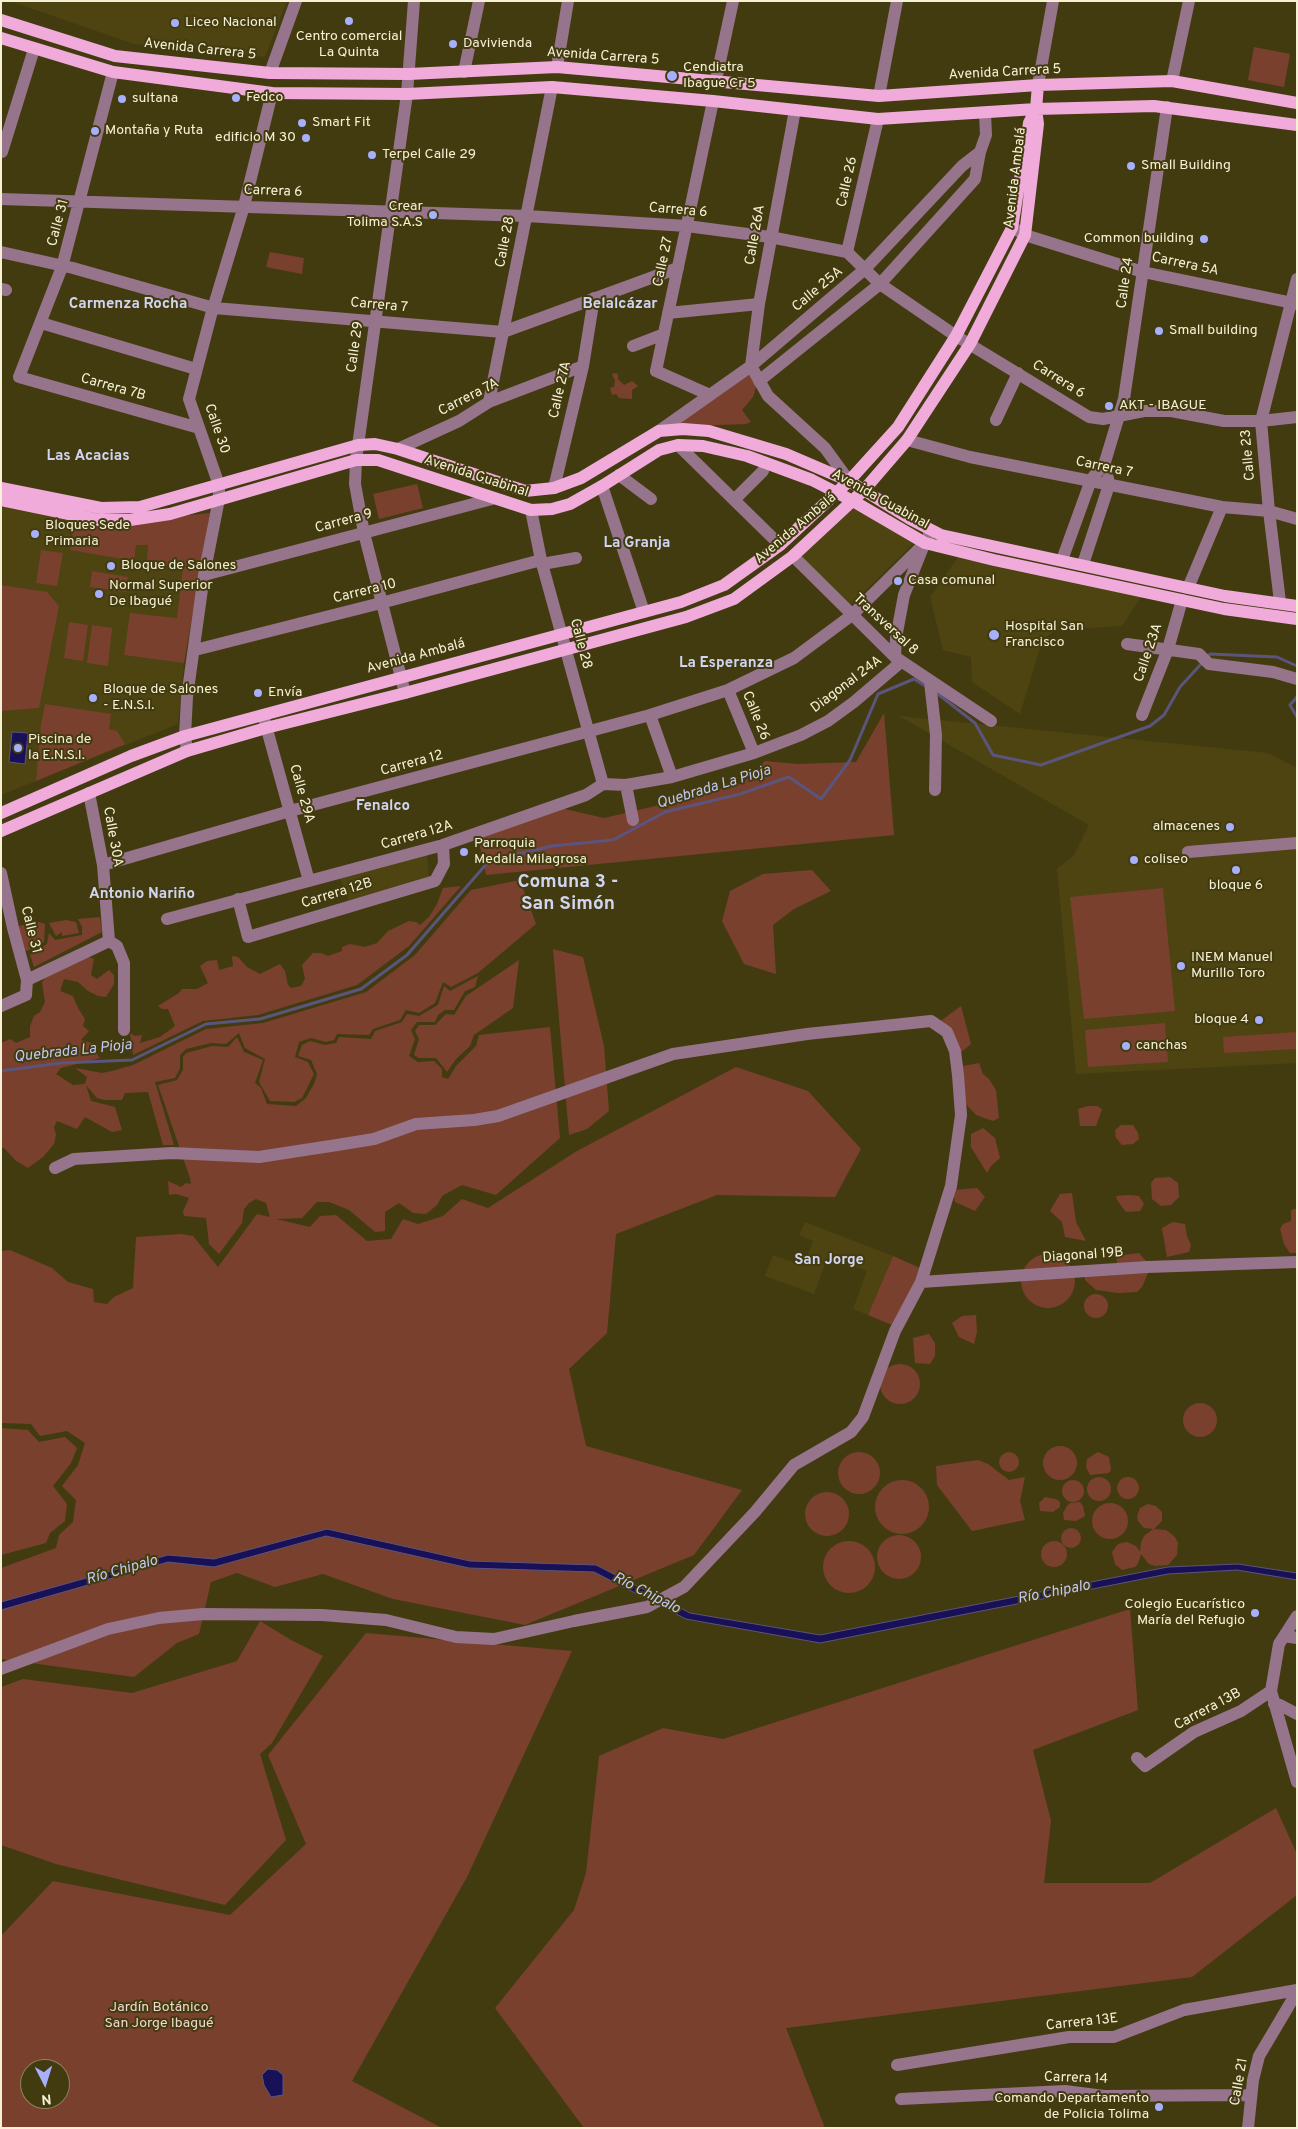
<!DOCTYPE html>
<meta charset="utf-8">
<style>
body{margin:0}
#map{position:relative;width:1298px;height:2129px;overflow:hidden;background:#433b10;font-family:Overpass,sans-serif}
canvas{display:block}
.frame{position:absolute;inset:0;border:2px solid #f6f1d4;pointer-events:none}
.north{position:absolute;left:20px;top:2059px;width:50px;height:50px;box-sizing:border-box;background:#433b10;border:1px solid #8b845e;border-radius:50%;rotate:175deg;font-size:14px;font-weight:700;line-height:20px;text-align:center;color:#f6f1d4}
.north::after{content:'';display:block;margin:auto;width:18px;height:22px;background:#a7b0fc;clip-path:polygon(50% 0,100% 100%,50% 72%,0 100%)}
</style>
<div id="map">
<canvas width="1298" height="2129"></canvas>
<div class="frame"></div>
<div class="north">N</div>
</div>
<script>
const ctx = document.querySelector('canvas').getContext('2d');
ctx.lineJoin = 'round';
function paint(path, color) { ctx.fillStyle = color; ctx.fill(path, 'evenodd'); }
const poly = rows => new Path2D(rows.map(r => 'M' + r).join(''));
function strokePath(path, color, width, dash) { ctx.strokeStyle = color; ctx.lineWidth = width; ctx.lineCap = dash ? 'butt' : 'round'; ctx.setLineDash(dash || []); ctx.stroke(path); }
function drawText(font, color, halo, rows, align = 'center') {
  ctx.font = font + ' Overpass,sans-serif'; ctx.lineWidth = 4; ctx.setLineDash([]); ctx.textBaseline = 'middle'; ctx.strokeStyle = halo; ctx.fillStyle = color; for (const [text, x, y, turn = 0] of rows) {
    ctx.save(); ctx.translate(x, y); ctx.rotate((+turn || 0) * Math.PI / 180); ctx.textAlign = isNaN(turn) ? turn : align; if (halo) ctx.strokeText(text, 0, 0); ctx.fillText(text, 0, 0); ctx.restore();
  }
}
paint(poly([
 [10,1,287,1,265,57,134,44],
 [1,503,99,525,210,513,184,663,178,724,1,795],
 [853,507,912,541,913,544,853,603,848,605,800,557],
 [958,557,1141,597,1122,626,1055,630,1042,641,1020,714,972,682,971,657,943,650,930,597],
 [899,716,1268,753,1297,768,1297,1063,1076,1074,1057,869,1074,855,1089,825],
 [427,854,429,878,350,905,340,878],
 [805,1222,893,1256,868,1315,853,1309,867,1271,828,1256,814,1294,765,1276,773,1255,804,1266,813,1241,799,1235]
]), '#4d4411');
paint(poly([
 [1254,47,1290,54,1284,87,1248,80],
 [270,252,304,258,302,274,266,267],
 [752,372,757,384,753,397,742,410,751,422,746,424,693,426,671,424],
 [614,373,618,374,618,379,624,385,632,381,638,386,632,390,632,399,619,398,616,394,612,395,610,388,614,387,615,380,612,375],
 [417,484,423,508,379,519,373,494],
 [210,513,184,663,124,655,130,613,177,618,183,568,147,563,148,545,136,545,134,561,70,550,75,519,99,525],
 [41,550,63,553,57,586,36,583],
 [92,571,128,577,126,592,90,587],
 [1,585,47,592,59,606,39,708,1,711],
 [69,622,88,625,83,661,64,658],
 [92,625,112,628,108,666,87,663],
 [45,704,111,714,109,729,117,731,125,744,36,781,41,724],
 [884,713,894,835,486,875,478,837,556,807,604,818,664,804,743,783,765,761,798,764,856,762],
 [812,870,831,891,794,909,773,925,776,974,744,964,722,921,730,891,763,874],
 [520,880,536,924,478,973,451,987,443,982,435,1003,419,1013,406,1010,400,1020,373,1029,369,1035,337,1034,334,1040,326,1042,311,1038,299,1042,295,1057,308,1062,314,1074,302,1098,294,1102,270,1101,259,1082,265,1059,245,1048,239,1033,226,1044,211,1043,186,1049,180,1055,180,1068,175,1078,155,1082,174,1145,163,1145,148,1092,125,1093,122,1100,105,1100,97,1098,86,1085,91,1101,115,1107,122,1130,112,1132,85,1117,77,1129,57,1121,54,1127,56,1135,54,1144,43,1157,28,1168,16,1161,4,1148,1,1148,1,1043,10,1039,16,1043,30,1037,30,1026,34,1016,40,1012,45,1002,42,983,46,976,89,957,94,959,91,975,97,979,109,970,114,975,114,984,106,997,98,996,88,991,78,982,64,979,60,991,73,996,78,1008,85,1019,83,1026,89,1031,81,1040,98,1045,95,1051,100,1058,61,1068,56,1074,73,1085,85,1084,87,1077,75,1068,102,1073,112,1071,133,1065,206,1029,263,1023,366,992,415,955,471,890],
 [461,886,409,946,357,985,258,1015,203,1021,133,1055,130,1033,135,1036,142,1035,140,1043,160,1037,175,1026,168,1009,162,1009,158,1006,179,993,182,989,197,989,208,983,200,966,207,961,217,960,219,970,233,966,232,956,238,957,247,967,260,974,280,964,285,971,288,985,291,988,301,986,305,979,302,965,313,953,321,953,328,956,342,951,342,947,350,944,365,947,377,943,388,931,409,921,416,922,420,925,429,917,437,904,443,888],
 [1163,888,1175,1011,1084,1019,1070,897],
 [100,917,102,932,34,967,30,955,47,944,49,933,55,940,82,935,82,927,78,919],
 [66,920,76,922,79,933,62,936,62,932,56,936,49,923],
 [39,922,45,924,44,942,36,944,29,950,24,951,14,927],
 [553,949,583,957,604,1046,609,1111,587,1129,569,1135],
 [519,960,513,1008,474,1035,470,1046,456,1059,447,1072,436,1058,419,1058,414,1055,419,1039,415,1031,419,1025,435,1025,446,1014,454,1015,466,996],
 [478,976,475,987,465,991,454,1010,445,1010,438,1015,435,1022,417,1022,411,1030,415,1039,409,1056,418,1062,434,1061,442,1069,442,1077,448,1079,456,1066,476,1046,479,1035,550,1027,560,1138,496,1195,462,1185,442,1196,437,1205,426,1214,413,1213,399,1203,385,1212,385,1231,375,1232,349,1210,329,1202,317,1202,302,1218,276,1219,310,1227,320,1216,336,1215,367,1241,391,1239,403,1219,418,1224,443,1216,462,1199,488,1208,577,1151,736,1067,808,1091,861,1149,835,1197,717,1195,616,1234,607,1333,569,1369,586,1446,742,1490,694,1555,525,1625,393,1599,323,1574,275,1587,237,1573,211,1582,199,1634,177,1643,134,1677,1,1659,1,1568,56,1548,59,1535,73,1522,76,1500,62,1486,78,1465,85,1443,67,1431,40,1436,31,1424,1,1423,1,1251,10,1250,52,1268,68,1282,93,1289,94,1302,107,1304,114,1297,133,1288,136,1237,181,1234,193,1236,218,1267,257,1214,270,1217,266,1203,256,1199,249,1203,244,1209,242,1223,219,1254,209,1244,206,1218,184,1216,183,1211,189,1198,176,1194,169,1195,168,1181,181,1187,186,1183,191,1184,190,1178,158,1085,177,1080,183,1070,183,1057,186,1053,212,1046,228,1047,237,1037,244,1052,263,1060,255,1083,261,1088,267,1104,296,1106,306,1098,314,1084,317,1074,311,1060,298,1056,302,1045,310,1041,325,1045,336,1043,339,1037,371,1039,375,1031,402,1022,407,1014,419,1016,438,1005,444,986,450,991],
 [961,1006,971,1044,960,1053,949,1039,931,1028],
 [1165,1023,1168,1062,1088,1067,1085,1030],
 [1297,1032,1297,1049,1224,1053,1223,1037],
 [979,1063,983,1074,989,1079,996,1090,999,1118,993,1121,976,1115,965,1103,963,1066],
 [1088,1106,1097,1106,1102,1109,1096,1126,1080,1126,1078,1109],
 [1121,1125,1133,1125,1138,1133,1139,1139,1133,1144,1122,1145,1116,1138,1115,1130],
 [983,1128,995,1138,1000,1158,991,1166,987,1173,971,1147,971,1134],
 [1170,1177,1178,1183,1179,1197,1171,1205,1161,1206,1152,1199,1151,1183,1155,1178],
 [977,1188,985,1197,975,1211,955,1202,953,1190],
 [1072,1193,1076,1222,1086,1241,1065,1237,1062,1222,1050,1211,1060,1194],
 [1129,1195,1139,1196,1144,1204,1140,1211,1126,1212,1117,1200,1116,1196],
 [1297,1208,1297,1253,1290,1253,1284,1244,1280,1229,1283,1224,1291,1221,1291,1210],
 [1173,1222,1185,1224,1187,1236,1191,1245,1189,1252,1167,1257,1162,1228],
 [1139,1253,1147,1262,1148,1273,1142,1287,1137,1292,1118,1293,1096,1290,1085,1280,1085,1277,1118,1269,1116,1256],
 '1021 1281a27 27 0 1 1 54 0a27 27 0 1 1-54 0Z',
 [893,1256,920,1268,916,1282,892,1325,868,1315],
 '1084 1306a12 12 0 1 1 24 0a12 12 0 1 1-24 0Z',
 [976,1315,977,1332,974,1344,959,1337,952,1323,962,1316],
 [929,1334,935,1343,935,1356,930,1364,915,1363,913,1338],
 '880 1384a20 20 0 1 1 40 0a20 20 0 1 1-40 0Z',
 '1183 1420a17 17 0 1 1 34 0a17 17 0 1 1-34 0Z',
 [1,1428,28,1430,39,1442,65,1437,77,1448,71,1463,53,1486,67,1504,65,1521,50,1533,46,1543,1,1555],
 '1043 1463a17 17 0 1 1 34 0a17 17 0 1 1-34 0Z',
 '838 1473a21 21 0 1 1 42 0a21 21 0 1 1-42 0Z',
 [1098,1452,1109,1457,1111,1469,1109,1473,1090,1475,1086,1467,1087,1459],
 '999 1462a10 10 0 1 1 20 0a10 10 0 1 1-20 0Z',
 [978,1460,988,1464,1009,1480,1025,1477,1020,1501,1025,1520,972,1531,937,1485,936,1466],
 '1087 1489a12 12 0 1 1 24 0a12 12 0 1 1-24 0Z',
 '1117 1488a11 11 0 1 1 22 0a11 11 0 1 1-22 0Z',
 '1062 1491a11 11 0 1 1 22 0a11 11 0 1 1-22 0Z',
 '875 1507a27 27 0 1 1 54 0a27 27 0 1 1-54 0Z',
 '805 1514a22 22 0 1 1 44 0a22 22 0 1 1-44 0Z',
 [1045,1497,1056,1499,1060,1502,1060,1507,1053,1512,1040,1511,1039,1503],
 [1080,1502,1083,1506,1085,1516,1076,1521,1064,1520,1063,1513,1067,1506,1070,1503],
 '1092 1521a18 18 0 1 1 36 0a18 18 0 1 1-36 0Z',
 [1148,1504,1156,1506,1162,1512,1162,1521,1154,1529,1166,1530,1175,1537,1178,1543,1177,1555,1168,1565,1155,1566,1149,1564,1141,1554,1138,1564,1135,1567,1122,1570,1115,1564,1112,1552,1118,1544,1127,1542,1136,1546,1140,1552,1141,1542,1144,1536,1153,1529,1144,1528,1138,1521,1137,1516,1140,1508],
 '1061 1538a10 10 0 1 1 20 0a10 10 0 1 1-20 0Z',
 '877 1557a22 22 0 1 1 44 0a22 22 0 1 1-44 0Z',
 '823 1567a26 26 0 1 1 52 0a26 26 0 1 1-52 0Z',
 '1041 1554a13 13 0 1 1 26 0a13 13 0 1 1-26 0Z',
 [1130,1609,1138,1710,1033,1750,1051,1821,1044,1883,1150,1883,1276,1808,1297,1854,1297,1895,1192,1977,786,2028,825,2128,584,2128,495,2008,574,1910,586,1873,599,1756,663,1728,723,1739],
 [260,1621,291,1640,323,1656,272,1743,260,1754,286,1840,225,1905,56,1864,1,1845,1,1687,23,1679,132,1693,237,1661],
 [366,1633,572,1651,467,1877,352,2081,442,2128,1,2128,1,1936,53,1881,230,1915,306,1844,268,1755],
 [30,2069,60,2069,60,2099,30,2099]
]), '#79402e');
const water = poly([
 [12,732,28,733,25,764,9,762,12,732],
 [327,1529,470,1561,596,1565,690,1613,820,1635,1168,1567,1238,1564,1297,1573,1297,1580,1237,1570,1168,1574,820,1643,686,1619,594,1572,469,1568,326,1536,214,1567,168,1562,1,1610,1,1602,168,1555,214,1559,327,1529],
 [268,2069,277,2070,283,2075,283,2095,271,2097,264,2085,262,2075,268,2069]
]);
paint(water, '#191157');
strokePath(water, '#5b547c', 1);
strokePath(poly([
 [1206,658,1210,654,1277,657,1297,666],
 [934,691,975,723,993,755,1041,765,1150,726,1164,715,1180,687,1202,663],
 [1297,697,1290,705,1297,717],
 [1,1071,61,1063,132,1060,206,1024,260,1019,361,989,407,955,489,861,552,846,613,840,665,812,740,794,789,777,821,799,850,760,878,694,914,679,927,687]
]), '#5b547c', 3);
strokePath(poly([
 [557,67,568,1],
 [113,72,62,267,19,377,199,428],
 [464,72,479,1],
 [270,73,296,1],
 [716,80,733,1],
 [1172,81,1189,1],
 [1038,85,1053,1],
 [879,96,897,1],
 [795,110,759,304,751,366,768,396,825,448,849,481],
 [2,152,34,49],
 [1,199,527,216,687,226,770,237,847,252,880,284,956,336,1089,417,1103,419,1144,411,1171,411,1224,421,1261,421,1297,417],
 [1017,230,1025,235,1143,272,1297,304],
 [1,252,73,268,214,308,503,332,678,268],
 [847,252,878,119],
 [1,289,6,290],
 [668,313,759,304],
 [41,323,196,369],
 [633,346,664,334],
 [759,381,880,284,975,179,980,152,986,135,985,113],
 [710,395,656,371,713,101],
 [489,402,552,87],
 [996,420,1018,373],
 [659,431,751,366,865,269,962,166,980,152],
 [907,440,970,457,1222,507,1269,511,1297,519],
 [678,445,780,545],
 [398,449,459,421,489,402,583,366],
 [619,475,651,499],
 [602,486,644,612],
 [554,488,583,366,594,298],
 [734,500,763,471],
 [531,510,541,560,603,784],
 [793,556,895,657,991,721],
 [1062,560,1091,480,1105,462,1124,399,1167,107],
 [542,564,576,558],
 [1083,564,1109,485,1108,478],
 [204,575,492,499],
 [1188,588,1222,507],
 [1280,602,1269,511,1261,421,1297,279],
 [1127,644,1199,654,1209,664,1273,672,1297,679],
 [195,650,381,603,541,560],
 [895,657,896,638,904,595,923,547],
 [930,682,936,735,935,790],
 [728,690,754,753],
 [405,693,364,533,355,484,356,460,407,94,414,1],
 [263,715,309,881],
 [650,715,672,777,754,753,801,735,828,721,854,702,901,662],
 [1142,715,1168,649,1182,600],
 [187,751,185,736,187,697,204,575,219,499,219,485,189,399,211,315,244,206,272,93],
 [626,785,633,820],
 [89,793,103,865,109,941,117,946,124,963,124,1030],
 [1188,852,1297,843],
 [103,865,290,811,650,715,728,690,794,658,852,615,925,543,931,531],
 [1,873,13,928,27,980,26,995,1,1006],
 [238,899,248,937,435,881,444,864,443,845],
 [167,919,443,845,586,795,603,784,626,785,672,777],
 [27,980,109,941],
 [921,1282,1147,1267,1297,1262],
 [1297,1616,1279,1644,1271,1691,1297,1782],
 [1284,1636,1297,1638],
 [1,1669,108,1629,159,1618,203,1614,322,1615,386,1620,456,1637,494,1639,574,1621,647,1607,684,1587,755,1512,794,1465,851,1432,863,1417,895,1331,921,1282,951,1186,961,1115,958,1075,955,1051,947,1032,931,1021,807,1034,673,1054,498,1116,474,1120,416,1124,374,1139,337,1145,259,1157,172,1153,74,1159,55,1168],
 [1274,1704,1280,1705,1297,1714],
 [1137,1758,1145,1766,1194,1732,1241,1711,1271,1691],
 [897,2065,1069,2037,1114,2037,1184,2010,1297,1990],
 [901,2099,1065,2091,1104,2096,1250,2095],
 [1248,2128,1253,2080,1259,2056,1297,1992]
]), '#96748b', 12);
strokePath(poly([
 [1,20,115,56,270,73,409,74,557,67,879,96,1038,85,1172,81,1297,103],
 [1,38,113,72,272,93,407,94,552,87,713,101,878,119,1036,109,1154,106,1297,125],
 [1,488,101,508,140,507,358,445,375,444,398,449,525,491,554,488,581,478,659,431,683,429,709,431,786,454,849,481,910,519,941,535,1225,596,1297,606],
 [1,500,98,520,130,520,170,514,356,460,378,460,531,510,552,509,570,504,602,486,659,450,678,445,703,446,747,456,812,480,853,501,925,543,994,560,1224,609,1297,619],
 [1,813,131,756,185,736,644,612,681,602,724,585,780,545,849,481,898,427,956,336,1012,228,1029,123,1036,109],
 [1,831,187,751,266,728,405,693,686,617,734,599,793,556,864,490,907,440,970,344,1025,235,1038,124,1036,109,1038,85]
]), '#f0abdb', 12);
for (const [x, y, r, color] of [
 [349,21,5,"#a7b0fc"],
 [175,23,5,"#a7b0fc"],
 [453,44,5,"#a7b0fc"],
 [672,76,6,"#a7b0fc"],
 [236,98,5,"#a7b0fc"],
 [122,99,5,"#a7b0fc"],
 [302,123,5,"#a7b0fc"],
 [95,131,5,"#a7b0fc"],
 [306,138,5,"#a7b0fc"],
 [372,155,5,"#a7b0fc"],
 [1131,166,5,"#a7b0fc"],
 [433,215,5,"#a7b0fc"],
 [1204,239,5,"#a7b0fc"],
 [1159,331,5,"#a7b0fc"],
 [1109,406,5,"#a7b0fc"],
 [35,534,5,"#a7b0fc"],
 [111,566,5,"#a7b0fc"],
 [898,581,5,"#a7b0fc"],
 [99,594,5,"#a7b0fc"],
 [994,635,6,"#a7b0fc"],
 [258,693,5,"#a7b0fc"],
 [93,698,5,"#a7b0fc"],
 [18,748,5,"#a7b0fc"],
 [1230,827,5,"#a7b0fc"],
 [464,852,5,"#a7b0fc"],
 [1134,860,5,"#a7b0fc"],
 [1236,870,5,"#a7b0fc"],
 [1181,966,5,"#a7b0fc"],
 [1259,1020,5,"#a7b0fc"],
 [1126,1046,5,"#a7b0fc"],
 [1255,1613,5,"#a7b0fc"],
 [1159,2107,5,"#a7b0fc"]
]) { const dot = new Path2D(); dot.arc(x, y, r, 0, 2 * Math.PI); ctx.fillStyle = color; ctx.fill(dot); strokePath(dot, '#433b10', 2); }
drawText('14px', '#f6f1d4', '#433b10', [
 ["Liceo Nacional",185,23],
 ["Centro comercial",349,37,"center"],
 ["La Quinta",349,53,"center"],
 ["Davivienda",463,44],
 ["Cendiatra",683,68],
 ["Ibague Cr 5",683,84],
 ["Fedco",246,98],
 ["sultana",132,99],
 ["Smart Fit",312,123],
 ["Montaña y Ruta",105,131],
 ["edificio M 30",296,138,"right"],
 ["Terpel Calle 29",382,155],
 ["Small Building",1141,166],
 ["Crear",423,207,"right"],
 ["Tolima S.A.S",423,223,"right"],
 ["Common building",1194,239,"right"],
 ["Small building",1169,331],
 ["AKT - IBAGUE",1119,406],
 ["Bloques Sede",45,526],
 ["Primaria",45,542],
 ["Bloque de Salones",121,566],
 ["Casa comunal",908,581],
 ["Normal Superior",109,586],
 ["De Ibagué",109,602],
 ["Hospital San",1005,627],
 ["Francisco",1005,643],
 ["Bloque de Salones",103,690],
 ["- E.N.S.I.",103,706],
 ["Envía",268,693],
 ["Piscina de",28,740],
 ["la E.N.S.I.",28,756],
 ["almacenes",1220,827,"right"],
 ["Parroquia",474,844],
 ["Medalla Milagrosa",474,860],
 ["coliseo",1144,860],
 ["bloque 6",1236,886,"center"],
 ["INEM Manuel",1191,958],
 ["Murillo Toro",1191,974],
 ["bloque 4",1249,1020,"right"],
 ["canchas",1136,1046],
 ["Colegio Eucarístico",1245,1605,"right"],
 ["María del Refugio",1245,1621,"right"],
 ["Comando Departamento",1149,2099,"right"],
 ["de Policia Tolima",1149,2115,"right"]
], 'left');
drawText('14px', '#f6f1d4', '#433b10', [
 ["Avenida Carrera 5",200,50,6],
 ["Avenida Carrera 5",603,57,4],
 ["Avenida Carrera 5",1005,73,-3],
 ["Avenida Ambalá",1016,178,-83],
 ["Calle 26",848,182,-77],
 ["Carrera 6",273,192,2],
 ["Carrera 6",678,211,5],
 ["Calle 31",59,223,-75],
 ["Calle 26A",756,235,-80],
 ["Calle 28",506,242,-79],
 ["Calle 27",664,262,-78],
 ["Carrera 5A",1185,265,12],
 ["Calle 24",1126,283,-82],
 ["Calle 25A",818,290,-40],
 ["Carrera 7",379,306,5],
 ["Calle 29",356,347,-82],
 ["Carrera 6",1058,380,32],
 ["Carrera 7B",113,388,16],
 ["Calle 27A",561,390,-77],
 ["Carrera 7A",469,398,-27],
 ["Calle 30",216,429,71],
 ["Calle 23",1249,455,-95],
 ["Carrera 7",1104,468,12],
 ["Avenida Guabinal",476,477,18],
 ["Avenida Guabinal",880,500,29],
 ["Carrera 9",344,522,-15],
 ["Avenida Ambalá",796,529,-40],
 ["Carrera 10",365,592,-14],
 ["Transversal 8",885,625,43],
 ["Calle 28",580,644,75],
 ["Calle 23A",1149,653,-71],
 ["Avenida Ambalá",416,657,-15],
 ["Diagonal 24A",847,685,-37],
 ["Calle 26",755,716,68],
 ["Carrera 12",412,764,-15],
 ["Calle 29A",301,794,74],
 ["Carrera 12A",417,836,-16],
 ["Calle 30A",112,837,80],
 ["Carrera 12B",337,894,-17],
 ["Calle 31",30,930,76],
 ["Diagonal 19B",1083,1256,-4],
 ["Carrera 13B",1208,1710,-28],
 ["Carrera 13E",1082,2023,-6],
 ["Carrera 14",1076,2079,2],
 ["Calle 21",1240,2082,-80]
]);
drawText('14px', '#f0d7cf', '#433b10', [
 ["Jardín Botánico",159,2008],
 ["San Jorge Ibagué",159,2024]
]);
drawText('bold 15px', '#d1d5f2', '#433b10', [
 ["Carmenza Rocha",128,305],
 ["Belalcázar",620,305],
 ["Las Acacias",88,457],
 ["La Granja",637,544],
 ["La Esperanza",726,664],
 ["Fenalco",383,807],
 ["Antonio Nariño",142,895],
 ["San Jorge",829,1261]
]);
drawText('italic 15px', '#c2c8f3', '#433b10', [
 ["Quebrada La Pioja",714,788,-17],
 ["Quebrada La Pioja",73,1052,-6],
 ["Río Chipalo",122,1571,-16],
 ["Río Chipalo",1054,1593,-11],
 ["Río Chipalo",646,1594,27]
]);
drawText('bold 19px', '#d1d5f2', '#433b10', [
 ["Comuna 3 -",568,883],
 ["San Simón",568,905]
]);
</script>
